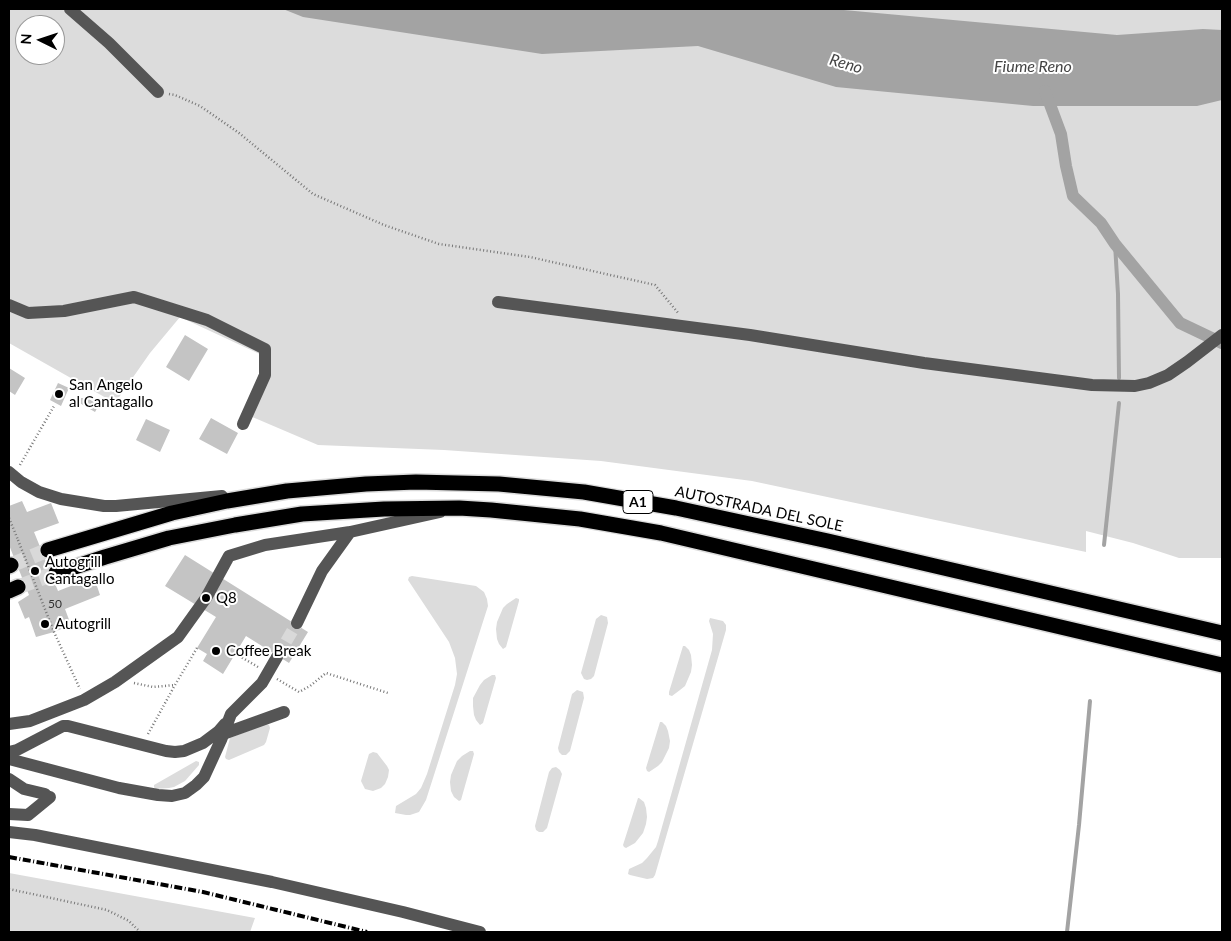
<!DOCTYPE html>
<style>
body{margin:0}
#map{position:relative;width:1231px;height:941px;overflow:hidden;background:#fff;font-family:Lato,sans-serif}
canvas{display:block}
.frame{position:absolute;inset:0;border:10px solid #000;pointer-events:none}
.north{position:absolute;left:15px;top:15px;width:50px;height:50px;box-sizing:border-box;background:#fff;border:1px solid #999;border-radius:50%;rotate:274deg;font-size:14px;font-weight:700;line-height:20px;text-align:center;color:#000}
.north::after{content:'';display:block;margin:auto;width:18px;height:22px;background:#000;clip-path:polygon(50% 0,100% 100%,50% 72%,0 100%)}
</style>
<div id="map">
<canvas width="1231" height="941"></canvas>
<div class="frame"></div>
<div class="north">N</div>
</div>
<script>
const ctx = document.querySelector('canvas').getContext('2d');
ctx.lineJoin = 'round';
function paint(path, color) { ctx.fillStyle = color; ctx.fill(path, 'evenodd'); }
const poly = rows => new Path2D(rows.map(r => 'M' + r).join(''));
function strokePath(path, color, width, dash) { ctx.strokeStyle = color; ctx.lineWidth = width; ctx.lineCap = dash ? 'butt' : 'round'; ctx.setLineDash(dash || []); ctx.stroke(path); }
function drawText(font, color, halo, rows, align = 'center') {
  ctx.font = font + ' Lato,sans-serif'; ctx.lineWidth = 4; ctx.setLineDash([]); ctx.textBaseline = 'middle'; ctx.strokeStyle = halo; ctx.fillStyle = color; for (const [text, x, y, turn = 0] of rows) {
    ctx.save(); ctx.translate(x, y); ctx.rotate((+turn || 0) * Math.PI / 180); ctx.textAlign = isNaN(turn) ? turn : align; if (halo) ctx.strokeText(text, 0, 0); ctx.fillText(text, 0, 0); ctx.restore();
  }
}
paint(poly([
 [9,9,1222,9,1222,558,1179,558,1133,543,1086,531,1086,552,752,481,601,461,444,450,318,445,243,413,266,357,180,317,150,353,115,403,9,343],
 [25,25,55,25,55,55,25,55],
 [412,576,476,586,484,592,487,599,488,606,426,800,419,812,410,815,406,815,395,813,396,806,416,794,421,788,427,774,455,685,457,674,455,658,449,642,408,580,409,577],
 [516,598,519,599,519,601,506,647,503,649,499,644,497,639,496,629,497,622,503,608,507,604],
 [601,615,607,617,608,623,594,676,591,679,587,680,584,679,581,673,596,619],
 [710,618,723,621,726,625,726,630,655,875,653,878,647,879,630,875,628,874,629,869,642,863,647,858,656,847,658,841,712,650,713,634,709,621],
 [683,646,685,646,689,650,691,655,692,665,691,672,685,686,680,690,672,696,669,695,669,692],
 [492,675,495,675,496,678,483,723,480,725,476,720,474,715,473,706,473,698,480,685,484,680],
 [577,690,583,692,584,698,570,751,566,755,562,755,559,752,558,748,572,694],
 [660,722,662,722,666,726,668,731,670,741,669,748,662,762,658,766,649,772,647,771,646,768],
 [266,724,269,725,270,728,266,742,264,745,229,760,226,759,225,757,230,738],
 [470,751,473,751,474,754,461,800,459,801,454,797,451,791,450,782,451,775,457,761,462,756],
 [373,752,377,753,387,766,389,770,388,777,385,784,381,788,373,791,365,789,361,781,369,754],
 [196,761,199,762,199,765,185,781,174,787,169,788,155,789,154,787,154,785],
 [556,767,560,770,562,774,547,828,543,832,539,832,536,830,535,826,549,772,552,768],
 [638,798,639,798,644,802,646,808,647,817,646,824,643,833,635,843,626,848,624,847,623,845],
 [9,873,255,918,250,932,9,932]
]), '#dcdcdc');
paint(poly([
 [283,9,833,9,1117,35,1203,29,1222,30,1222,100,1197,106,1033,106,836,87,698,46,542,54,303,17]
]), '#a3a3a3');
strokePath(poly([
 [1115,244,1118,294,1119,378],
 [1104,545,1119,403],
 [1067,932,1079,825,1090,701]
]), '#a3a3a3', 4);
strokePath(poly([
 [1045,91,1061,134,1066,166,1073,196,1101,223,1115,244,1180,323,1222,343]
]), '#a3a3a3', 12);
paint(poly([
 [185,335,208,349,189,381,166,367],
 [9,368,25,378,15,395,9,391],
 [58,383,69,388,61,406,50,400],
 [81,398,87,398,99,405,95,412,78,402],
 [211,418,238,433,227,454,199,439],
 [146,419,170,430,160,452,136,440],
 [22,501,27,512,51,503,59,523,34,532,58,591,94,577,100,595,65,609,71,625,54,632,36,637,29,617,25,619,18,602,29,595,9,545,9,506],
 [185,555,308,632,289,663,246,636,223,674,203,661,207,654,197,648,216,617,165,586]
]), '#c4c4c4');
strokePath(poly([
 [277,657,297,623]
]), '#d9d9d9', 12, [12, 6]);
strokePath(poly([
 [11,565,48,550],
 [18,587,56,573]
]), '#d9d9d9', 15, [15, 8]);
const highway = poly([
 [48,550,172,513,227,501,287,491,366,484,416,482,499,484,584,492,676,508,828,541,1222,633],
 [9,566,11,565],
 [56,573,105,557,169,538,235,525,302,514,384,509,459,508,491,510,580,519,661,533,1222,665],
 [9,591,18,587]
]);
strokePath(highway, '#dbdbdb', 18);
strokePath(poly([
 [169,94,175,95,200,106,239,133,313,194,384,225,439,244,530,257,655,285,679,314],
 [20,465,54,406],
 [9,518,18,540],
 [41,599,54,632,80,689],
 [236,654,258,667],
 [277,679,299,692,310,686,326,673,388,693],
 [134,683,153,687,175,685],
 [148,734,175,685,197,648],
 [9,889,107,910,129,921,140,932]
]), '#777', 2.5, [1, 2.5]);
strokePath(poly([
 [70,9,109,43,158,92],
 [498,302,750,335,924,363,1092,385,1135,386,1149,383,1168,375,1187,362,1222,335],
 [9,305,28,313,64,311,134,297,207,320,265,349,265,375,243,424],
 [9,472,21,482,39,492,61,499,104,506,116,506,222,496],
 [297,623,322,571,350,532],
 [9,724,30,721,84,700,115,682,178,637,206,598,229,556,265,545,350,532,440,512],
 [223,734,284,712],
 [9,752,17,750,63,726,68,726,166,751,175,752,184,751,203,743,219,731,225,724],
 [9,759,119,788,158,795,172,796,185,793,196,785,204,777,221,740,231,714,262,683,277,657],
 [9,779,24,789,45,794],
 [9,814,28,815,50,797],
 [9,832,35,835,272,882,403,912,480,932]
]), '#555', 12);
strokePath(highway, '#000', 15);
strokePath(poly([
 [9,857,203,892,367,932]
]), '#000', 4, [8, 2.5, 1, 2.5]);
strokePath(poly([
 [18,540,41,599]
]), '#777', 2.5, [1, 2.5]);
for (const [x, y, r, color] of [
 [59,394,5,"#000"],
 [35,571,5,"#000"],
 [206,598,5,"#000"],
 [45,624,5,"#000"],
 [216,651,5,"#000"]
]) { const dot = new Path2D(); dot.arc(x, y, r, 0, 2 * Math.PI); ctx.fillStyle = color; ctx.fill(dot); strokePath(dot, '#fff', 2); }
drawText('12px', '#313131', null, [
 ["50",55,604]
]);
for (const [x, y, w] of [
 [638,502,30]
]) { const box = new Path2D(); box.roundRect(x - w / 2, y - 11.5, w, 23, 4); ctx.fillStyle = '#fff'; ctx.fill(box); strokePath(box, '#000', 1); }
drawText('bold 14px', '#000', null, [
 ["A1",638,502]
]);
drawText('15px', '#000', '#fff', [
 ["San Angelo",69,385],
 ["al Cantagallo",69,402],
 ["Autogrill",45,562],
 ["Cantagallo",45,579],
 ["Q8",216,598],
 ["Autogrill",55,624],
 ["Coffee Break",226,651]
], 'left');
drawText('15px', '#000', '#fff', [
 ["AUTOSTRADA DEL SOLE",759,509,12]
]);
drawText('italic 16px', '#444', '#fff', [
 ["Reno",846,64,16],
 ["Fiume Reno",1033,67]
]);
</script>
